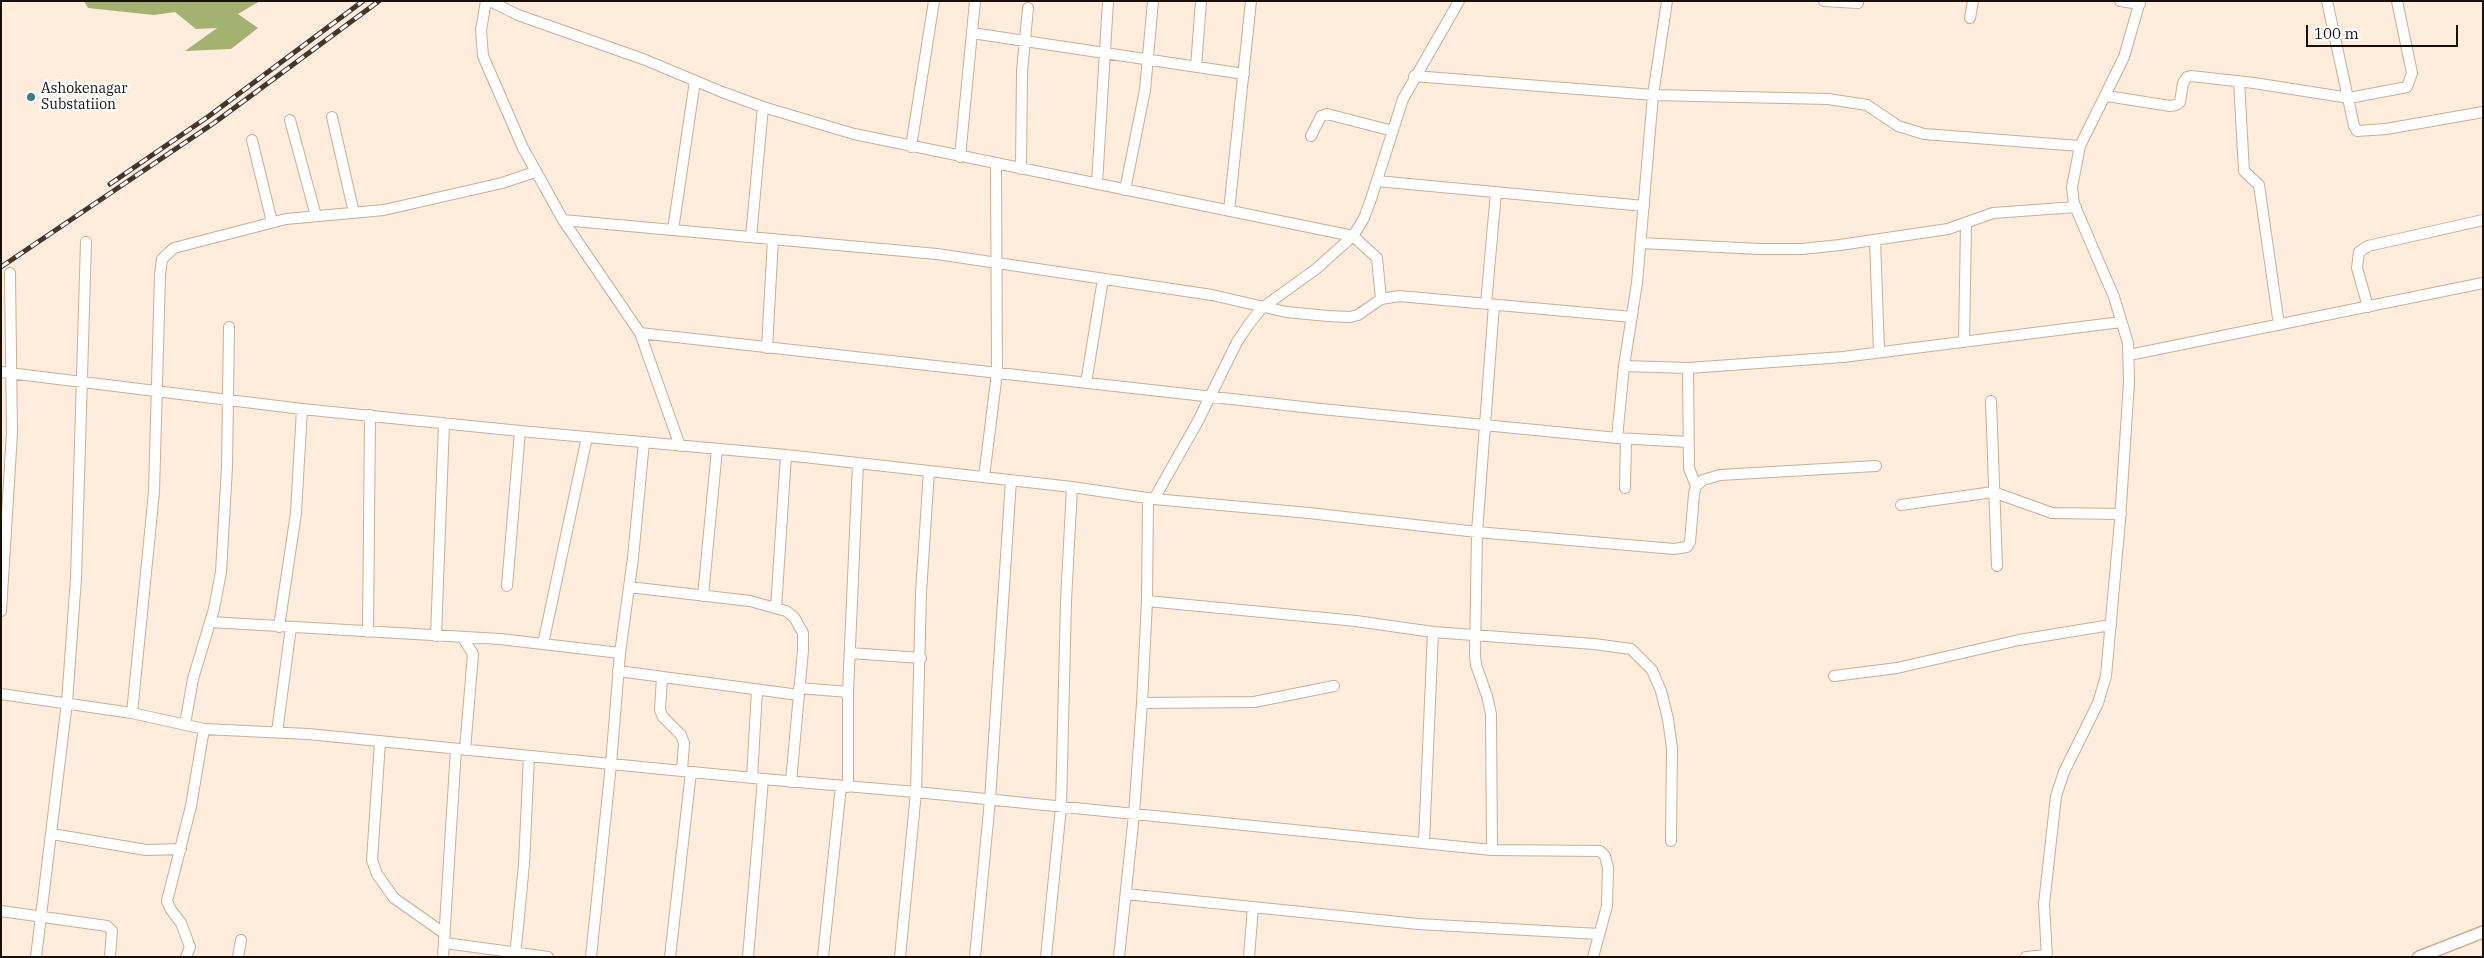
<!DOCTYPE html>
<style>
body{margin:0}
#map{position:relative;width:2484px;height:958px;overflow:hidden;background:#feecdc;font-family:"IBM Plex Serif",serif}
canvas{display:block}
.frame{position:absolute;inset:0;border:2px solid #180f06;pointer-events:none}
.scale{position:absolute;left:2306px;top:25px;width:152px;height:22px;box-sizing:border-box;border:2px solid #180f06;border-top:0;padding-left:6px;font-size:15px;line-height:18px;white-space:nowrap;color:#180f06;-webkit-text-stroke:4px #fff;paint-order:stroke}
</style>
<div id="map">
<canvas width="2484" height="958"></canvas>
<div class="frame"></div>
<div class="scale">100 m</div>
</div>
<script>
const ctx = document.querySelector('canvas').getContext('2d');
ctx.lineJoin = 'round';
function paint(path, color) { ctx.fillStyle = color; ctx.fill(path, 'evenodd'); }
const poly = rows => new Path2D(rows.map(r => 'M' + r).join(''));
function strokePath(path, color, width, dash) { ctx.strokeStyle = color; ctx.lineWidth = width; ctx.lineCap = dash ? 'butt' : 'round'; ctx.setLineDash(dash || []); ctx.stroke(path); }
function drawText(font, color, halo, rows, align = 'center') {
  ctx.font = font + ' "IBM Plex Serif",serif'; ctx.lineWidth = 5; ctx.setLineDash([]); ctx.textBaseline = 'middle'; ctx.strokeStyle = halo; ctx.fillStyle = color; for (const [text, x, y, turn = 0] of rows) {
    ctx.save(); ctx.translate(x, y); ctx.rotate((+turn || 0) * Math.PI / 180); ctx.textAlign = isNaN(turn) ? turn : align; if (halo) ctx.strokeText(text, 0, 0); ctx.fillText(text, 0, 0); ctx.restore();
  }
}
paint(poly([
 [84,1,260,1,238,14,258,28,231,49,185,51,217,28,196,29,175,12,154,15,88,8]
]), '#a3b270');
const minor = poly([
 [486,1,481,30,483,56,523,148,563,220,640,333,1321,409,1617,438,1689,442],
 [490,1,518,15,643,59,722,92,763,107,854,134,1353,236,1377,258,1381,299],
 [1824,1,1858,3],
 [2120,1,2140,4],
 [2327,1,2354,126,2357,131,2386,129,2483,112],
 [1970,18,1973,1],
 [972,33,1244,74],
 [1196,67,1201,1],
 [1414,76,1653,95,1828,99,1867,105,1898,126,1924,134,2080,146],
 [2239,81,2244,171,2259,185,2279,325],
 [2107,96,2170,106,2176,105,2180,102,2183,83,2187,77,2191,76,2254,83,2349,98,2407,87,2412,73,2397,1],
 [332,117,354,213],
 [290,120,316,216],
 [1311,136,1321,116,1327,114,1393,131],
 [252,140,272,222],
 [911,147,934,1],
 [960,157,975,1],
 [1021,169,1022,71,1028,8],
 [1377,181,1644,206],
 [1097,184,1108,1],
 [1125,190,1145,90,1153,1],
 [1229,211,1251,1],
 [563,220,937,254,1212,295,1286,312,1328,316,1350,317,1358,315,1381,299,1399,296,1632,317],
 [673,230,695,81],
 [751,237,763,107],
 [1875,240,1879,351],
 [1641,243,1760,249,1802,249,1840,245,1948,229,1993,213,2076,207],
 [1486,304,1496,192],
 [2368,307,2357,268,2359,252,2368,246,2483,220],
 [640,333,680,446],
 [1964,342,1966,224],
 [767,348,773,239],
 [2129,355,2483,283],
 [1624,366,1688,368,1843,357,2121,322],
 [1688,368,1689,468,1696,486],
 [1,372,302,409,520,431,786,455,1072,487,1154,499,1309,513,1477,532,1674,549,1687,547,1690,542,1694,494,1696,486,1703,480,1720,475,1876,466],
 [1086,383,1103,279],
 [1991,401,1997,566],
 [1617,438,1624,366,1637,283,1653,95,1667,1],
 [984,477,997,373,996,164],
 [1625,488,1626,439],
 [1154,499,1198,421,1237,342,1249,324,1262,308,1316,269,1353,236,1364,218,1371,199,1403,99,1459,1],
 [1901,505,1993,492,2052,513,2121,514],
 [507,586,520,431],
 [629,587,750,601,786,611,794,617,803,633,803,650,791,782],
 [703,596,717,449],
 [1147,601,1356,621,1433,632,1594,644,1631,649,1652,670,1661,691,1668,719,1672,748,1671,841],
 [776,608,786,455],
 [1,611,12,433,10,273],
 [210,622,500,639,620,653],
 [279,627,296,513,302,409],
 [368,632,370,415],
 [436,636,444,423],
 [463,638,473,654,465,750],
 [543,644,587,437],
 [850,653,921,658],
 [618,671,799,695],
 [1834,676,1897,668,2019,640,2111,625],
 [662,677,660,710,663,717,681,735,684,743,682,771],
 [799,688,848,692],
 [1,694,132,713,204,729,308,734,763,779,916,792,1492,850,1600,851,1605,856,1608,868,1607,906,1593,957],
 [1142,703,1254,702,1334,686],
 [132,713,154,492,160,275,162,259,174,248,286,219,384,210,502,183,535,172],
 [185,724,193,679,214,609,221,572,227,467,229,327],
 [277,732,291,627],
 [380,742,372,860,377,874,394,898,445,934],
 [752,778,757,690],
 [848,787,848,692,858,464],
 [52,834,146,850,181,849],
 [1424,842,1433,632],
 [1492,850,1491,714,1487,696,1476,665,1475,655,1477,532,1494,305],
 [1126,894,1418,924,1599,934],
 [1,911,107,926,112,931,110,957],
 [445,943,548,957],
 [36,957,67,702,76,578,86,242],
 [186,957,190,947,181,923,171,910,167,901,191,806,204,729],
 [238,957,241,940],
 [443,957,456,749],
 [515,957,524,864,529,756],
 [591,957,611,764,620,653,633,558,644,442],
 [670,957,691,772],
 [748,957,763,779],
 [823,957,841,786],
 [900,957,916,792,921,592,929,471],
 [975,957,990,800,1011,480],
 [1046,957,1061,807,1066,601,1072,487],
 [1119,957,1134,814,1142,703,1147,601,1148,499],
 [1249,957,1253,907],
 [2026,957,2046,955],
 [2047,957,2044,904,2056,796,2064,772,2098,703,2106,676,2120,520,2129,382,2128,343,2114,297,2074,204,2072,187,2080,146,2124,57,2140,1]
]);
const tertiary = poly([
 [2419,957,2483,932]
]);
strokePath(minor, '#cbaf95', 12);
strokePath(tertiary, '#cbaf95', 14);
strokePath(minor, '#fff', 10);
strokePath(tertiary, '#fff', 11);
const rail = poly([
 [110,184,209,116,363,1],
 [1,267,214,123,379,1]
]);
strokePath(rail, '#42372d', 5);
strokePath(rail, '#fff', 3, [9]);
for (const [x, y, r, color] of [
 [31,97,5,"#367f84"]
]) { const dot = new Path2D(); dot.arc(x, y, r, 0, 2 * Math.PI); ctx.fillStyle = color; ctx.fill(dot); strokePath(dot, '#fff', 2); }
drawText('14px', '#180f06', '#fff', [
 ["Ashokenagar",41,89],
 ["Substatiion",41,105]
], 'left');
</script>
